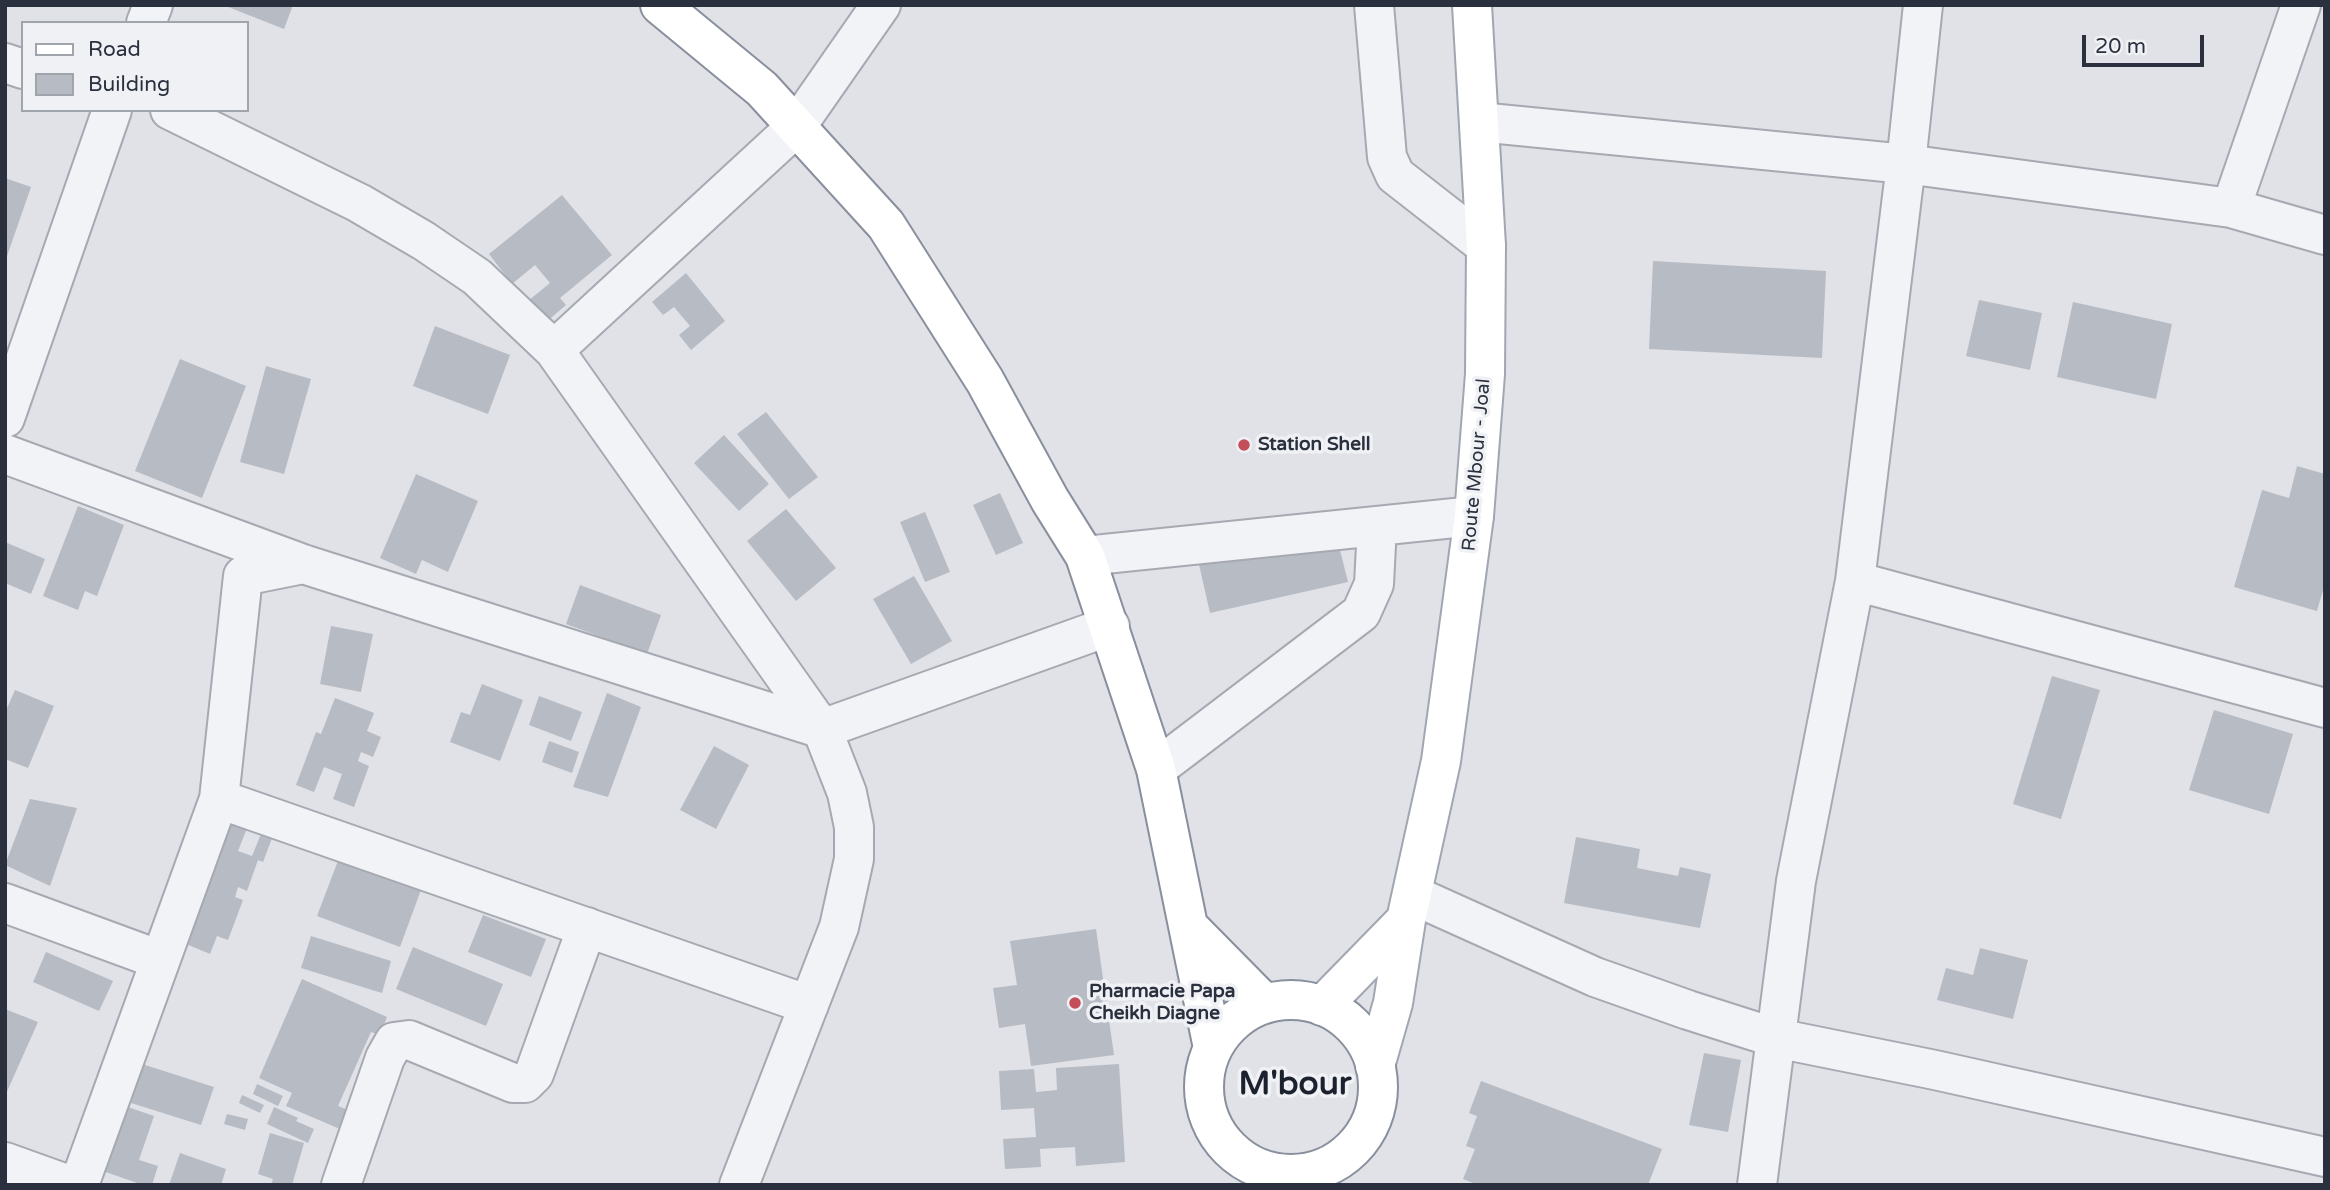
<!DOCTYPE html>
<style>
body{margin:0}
#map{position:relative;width:2330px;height:1190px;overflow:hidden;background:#e0e2e7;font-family:"Varela Round",sans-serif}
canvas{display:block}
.frame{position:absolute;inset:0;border:7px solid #2a303d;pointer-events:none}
.legend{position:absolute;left:21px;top:21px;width:228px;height:91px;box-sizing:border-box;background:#eff1f5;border:2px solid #a0a4ab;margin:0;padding:9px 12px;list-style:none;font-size:21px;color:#2a303d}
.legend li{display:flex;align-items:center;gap:14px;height:35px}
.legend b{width:35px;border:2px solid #a0a4ab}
.scale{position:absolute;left:2082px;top:35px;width:122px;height:32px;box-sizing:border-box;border:4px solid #2a303d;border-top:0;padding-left:9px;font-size:21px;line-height:24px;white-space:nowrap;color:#2a303d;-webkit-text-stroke:5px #eff1f5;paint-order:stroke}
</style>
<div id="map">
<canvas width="2330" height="1190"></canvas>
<div class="frame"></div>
<ul class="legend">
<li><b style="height:9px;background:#fff"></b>Road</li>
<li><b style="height:19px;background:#b7bbc4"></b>Building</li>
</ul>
<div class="scale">20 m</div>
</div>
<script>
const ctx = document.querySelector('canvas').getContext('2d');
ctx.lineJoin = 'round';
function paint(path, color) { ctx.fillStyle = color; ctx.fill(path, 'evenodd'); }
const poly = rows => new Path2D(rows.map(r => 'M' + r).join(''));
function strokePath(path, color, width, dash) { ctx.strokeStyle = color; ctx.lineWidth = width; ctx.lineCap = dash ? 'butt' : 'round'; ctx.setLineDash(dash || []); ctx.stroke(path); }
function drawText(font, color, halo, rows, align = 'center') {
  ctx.font = font + ' "Varela Round",sans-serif'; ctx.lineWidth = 7; ctx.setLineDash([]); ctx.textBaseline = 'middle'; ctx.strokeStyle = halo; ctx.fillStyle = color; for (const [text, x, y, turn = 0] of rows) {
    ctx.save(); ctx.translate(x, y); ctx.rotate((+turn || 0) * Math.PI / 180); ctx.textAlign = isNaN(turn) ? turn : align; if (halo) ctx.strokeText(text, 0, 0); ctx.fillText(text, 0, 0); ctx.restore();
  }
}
paint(poly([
 [223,5,293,5,284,29],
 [5,178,31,187,6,259,5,259],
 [562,195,612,255,560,298,566,305,545,323,528,301,550,283,535,265,512,284,489,254],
 [1653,261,1826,271,1822,358,1649,349],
 [686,273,725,321,691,350,679,335,690,326,674,307,663,315,652,302],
 [1979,300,2042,313,2030,370,1966,356],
 [2073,302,2172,324,2156,399,2057,377],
 [435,326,510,355,488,414,413,386],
 [180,359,246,386,202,498,135,471],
 [266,366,311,379,284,474,240,462],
 [766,412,818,477,789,499,737,434],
 [724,435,769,484,739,511,694,463],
 [2297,466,2325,474,2325,583,2317,611,2234,587,2262,490,2289,498],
 [416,474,478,501,448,572,422,560,416,574,380,558],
 [1000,493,1023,543,996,555,973,505],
 [78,506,124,525,97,596,85,591,78,610,43,596],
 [786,509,836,568,796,601,747,541],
 [925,512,950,572,925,582,900,522],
 [1336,534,1348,582,1210,613,1198,560],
 [5,542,45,559,31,594,5,583],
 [914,576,952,641,911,664,873,599],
 [580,585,661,615,647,654,566,624],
 [331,626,373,634,361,692,320,684],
 [2052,676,2100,690,2061,819,2013,804],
 [482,684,523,700,500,761,450,742,461,712,470,715],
 [15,690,54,706,28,768,5,759,5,713],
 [607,693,641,707,608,797,573,787],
 [539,696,582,712,571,741,529,725],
 [335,698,374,713,367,731,381,737,373,757,361,752,358,761,369,766,354,807,333,799,342,774,324,767,314,792,296,785,316,732,321,734],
 [2214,710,2293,734,2269,814,2189,790],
 [549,741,579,752,572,773,542,762],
 [714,746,749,765,716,829,680,810],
 [30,799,77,808,50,886,5,865],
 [226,815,249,823,238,851,252,856,263,829,274,833,263,862,258,860,247,891,238,887,235,897,243,900,228,940,217,936,210,954,179,941],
 [1576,837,1640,849,1637,868,1678,876,1680,867,1711,874,1700,928,1564,903],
 [339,858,421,890,400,947,317,916],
 [483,915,546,939,531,977,468,952],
 [1096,929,1114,1055,1031,1066,1025,1024,999,1028,993,988,1017,985,1010,941],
 [311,936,391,961,382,993,301,968],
 [413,947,503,984,486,1026,396,989],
 [1980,948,2028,960,2013,1019,1937,1000,1946,968,1973,975],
 [46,952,113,981,99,1011,33,982],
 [302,979,387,1017,380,1035,371,1032,338,1106,348,1110,340,1129,286,1106,292,1093,259,1078],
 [5,1009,38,1022,5,1096],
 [1704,1053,1741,1060,1728,1132,1689,1125],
 [142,1064,214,1087,201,1125,131,1103],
 [1119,1064,1125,1162,1076,1166,1075,1147,1040,1149,1041,1167,1005,1169,1003,1139,1036,1137,1034,1108,1001,1110,999,1071,1034,1069,1036,1092,1057,1090,1056,1068],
 [1481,1081,1662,1149,1648,1185,1473,1185,1473,1183,1463,1179,1475,1149,1466,1146,1477,1116,1469,1113],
 [257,1084,283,1096,278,1106,253,1094],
 [242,1095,264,1105,260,1113,239,1103],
 [122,1105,154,1116,139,1160,158,1166,152,1185,143,1185,100,1170],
 [274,1107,298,1118,296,1121,314,1129,308,1143,267,1124],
 [227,1114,248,1119,245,1130,224,1124],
 [270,1133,304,1143,292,1185,271,1185,273,1179,258,1174],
 [180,1153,226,1169,221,1185,169,1185]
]), '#b7bbc4');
const minor = poly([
 [1374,5,1387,157,1395,175,1486,246],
 [146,23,153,5],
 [5,63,23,69],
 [170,110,359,203,424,241,477,277,554,350,822,729,847,793,854,827,854,859,839,927,739,1185],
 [1479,122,1906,164,2231,208,2325,235],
 [2231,208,2301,5],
 [554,350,796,127,881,5],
 [5,418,112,110],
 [5,454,303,564,822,729,1110,626],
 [1085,556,1474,516],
 [1855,581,2325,708],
 [1156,769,1361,613,1374,584,1377,526],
 [219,799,809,1005],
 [1413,895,1595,977,1688,1010,1776,1038,1935,1070,2325,1157],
 [5,903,160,960],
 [5,1162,69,1185],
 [79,1185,219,799,243,576,303,564],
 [341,1185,385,1058,394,1042,409,1040,513,1083,525,1083,534,1074,587,927],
 [1757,1185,1796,881,1855,581,1906,164,1923,5]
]);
const major = poly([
 [1322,1006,1406,920],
 [1375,1066,1393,1003,1406,920,1441,761,1474,516,1485,374,1486,246,1472,5]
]);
const highway = poly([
 [660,5,762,89,886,225,985,381,1050,500,1085,556,1156,769,1213,1048],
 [1189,927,1265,1004],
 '1204 1087a87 87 0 1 1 174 0a87 87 0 1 1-174 0Z'
]);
strokePath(minor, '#a6a9b1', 42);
strokePath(major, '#a0a6b2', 42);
strokePath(highway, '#888f9d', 42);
strokePath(minor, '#f2f3f6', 38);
strokePath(major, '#fff', 38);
strokePath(highway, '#fff', 38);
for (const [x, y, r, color] of [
 [1244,445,7,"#c34e5a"],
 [1075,1003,7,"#c34e5a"]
]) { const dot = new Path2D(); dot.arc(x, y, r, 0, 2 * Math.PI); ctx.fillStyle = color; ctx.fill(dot); strokePath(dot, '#eff1f5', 2.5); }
drawText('bold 19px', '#2a303d', '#eff1f5', [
 ["Station Shell",1258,445],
 ["Pharmacie Papa",1089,992],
 ["Cheikh Diagne",1089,1014]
], 'left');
drawText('19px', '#2a303d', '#eff1f5', [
 ["Route Mbour - Joal",1477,465,-85]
]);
drawText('bold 33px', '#1c212e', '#eff1f5', [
 ["M'bour",1295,1085]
]);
</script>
